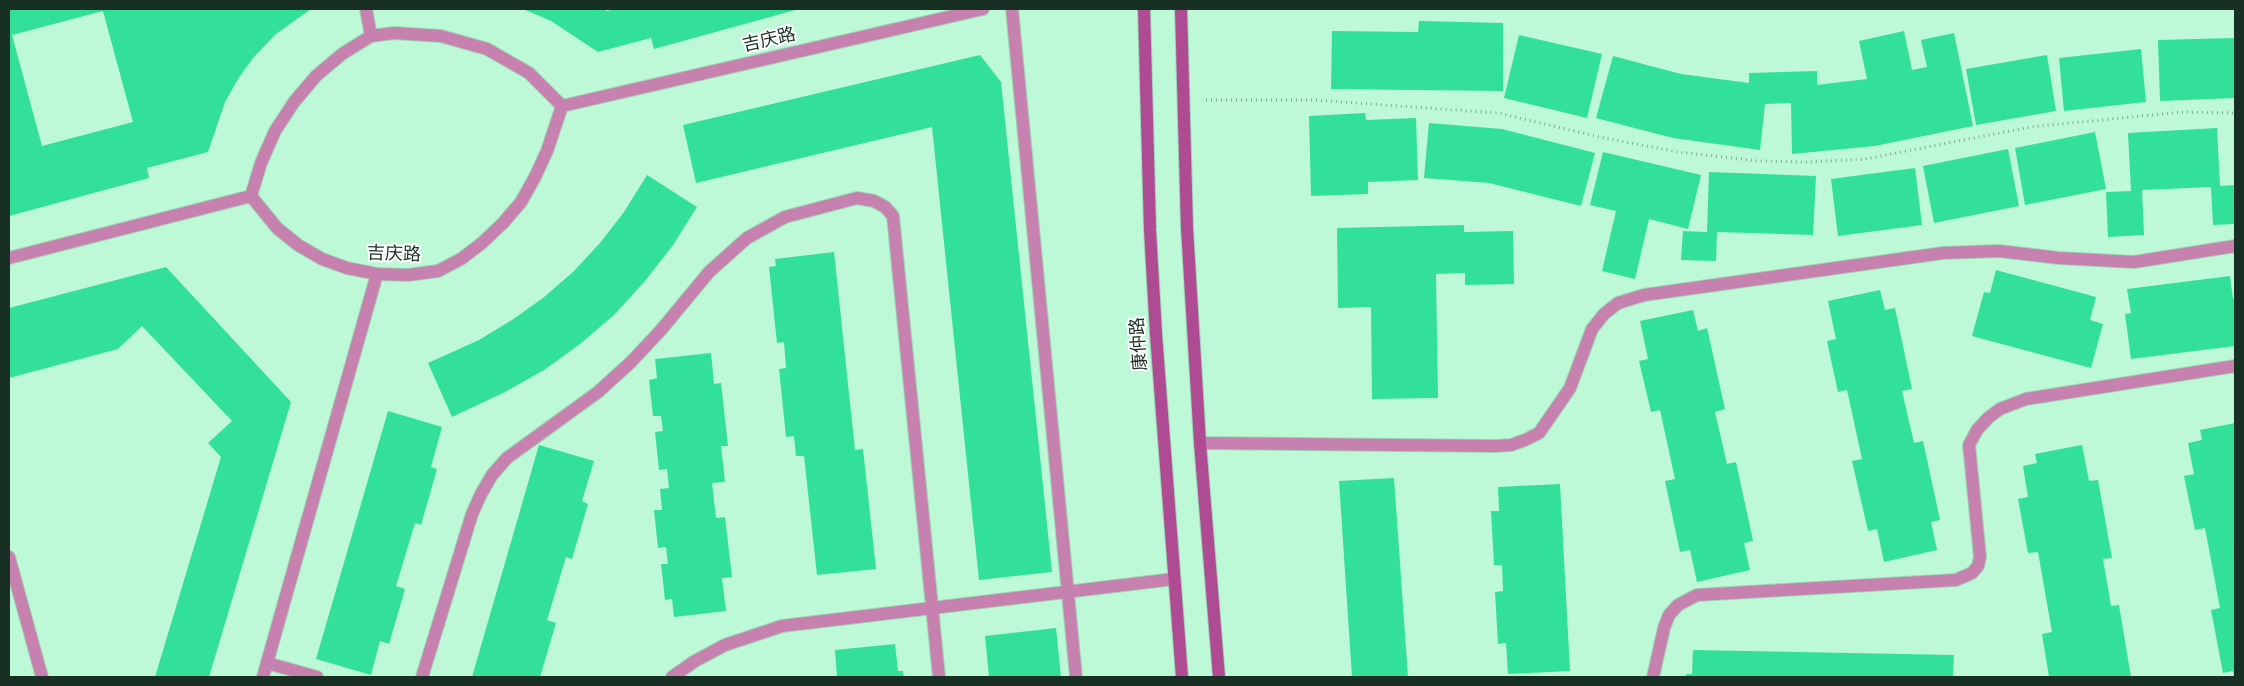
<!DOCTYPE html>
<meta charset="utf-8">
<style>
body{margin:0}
#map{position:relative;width:2244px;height:686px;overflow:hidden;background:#bdf8d7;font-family:"Alegreya Sans",sans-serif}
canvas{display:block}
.frame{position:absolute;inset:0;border:10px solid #183023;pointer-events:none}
</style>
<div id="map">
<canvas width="2244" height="686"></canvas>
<div class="frame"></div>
</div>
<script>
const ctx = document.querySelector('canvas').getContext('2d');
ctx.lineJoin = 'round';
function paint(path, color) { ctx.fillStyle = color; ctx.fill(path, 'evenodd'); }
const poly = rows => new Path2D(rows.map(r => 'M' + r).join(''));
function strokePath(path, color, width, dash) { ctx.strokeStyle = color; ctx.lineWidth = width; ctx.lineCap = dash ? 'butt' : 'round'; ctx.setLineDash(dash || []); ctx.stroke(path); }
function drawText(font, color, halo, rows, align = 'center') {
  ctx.font = font + ' "Alegreya Sans","Noto Sans SC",sans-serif'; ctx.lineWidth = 4; ctx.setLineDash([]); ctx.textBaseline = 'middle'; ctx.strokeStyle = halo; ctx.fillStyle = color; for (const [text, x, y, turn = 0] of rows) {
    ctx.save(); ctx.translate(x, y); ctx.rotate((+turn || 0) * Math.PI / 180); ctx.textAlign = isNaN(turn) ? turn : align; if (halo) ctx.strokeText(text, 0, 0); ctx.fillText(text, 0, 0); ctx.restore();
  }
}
paint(poly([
 [9,9,311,9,276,34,253,58,238,79,225,102,208,152,147,168,149,178,9,216],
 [103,11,133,122,42,146,12,35],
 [523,9,604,9,607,11,616,9,799,9,654,49,651,38,598,52,551,21],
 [1419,21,1503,23,1503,91,1331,89,1332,31,1418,32],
 [1904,31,1912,70,1927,67,1921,40,1954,33,1973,126,1875,146,1792,154,1791,103,1765,104,1760,150,1673,138,1596,118,1613,56,1681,74,1749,83,1749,73,1817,71,1817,85,1867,79,1859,41],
 [1519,35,1602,54,1587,118,1504,98],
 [2235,38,2235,98,2160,101,2158,40],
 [2141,49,2146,102,2064,111,2059,58],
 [980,55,1001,82,1052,572,979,580,932,127,696,183,683,125],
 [2047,55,2056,111,1976,125,1966,69],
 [1365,113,1366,120,1416,118,1418,180,1368,182,1368,194,1311,196,1309,116],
 [1429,123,1502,129,1595,153,1581,206,1489,183,1424,178],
 [2217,128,2220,186,2235,185,2235,224,2213,225,2211,187,2142,190,2144,235,2108,237,2106,192,2131,191,2128,133],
 [2095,132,2106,189,2025,205,2015,148],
 [2008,149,2019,206,1934,223,1923,166],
 [1603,152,1701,175,1688,229,1649,219,1635,279,1602,271,1616,211,1590,205],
 [1915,168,1922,225,1838,236,1831,179],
 [1709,172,1816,176,1813,235,1717,232,1716,261,1681,260,1683,231,1707,232],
 [647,175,697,207,673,245,645,281,614,315,580,344,544,370,505,392,452,417,428,363,479,340,512,320,543,298,573,272,600,243,624,212],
 [1464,225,1464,232,1513,231,1514,284,1465,285,1465,273,1436,274,1438,398,1372,399,1371,307,1338,308,1337,228],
 [834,252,855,450,863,449,876,569,817,575,804,456,796,456,794,436,786,437,779,369,786,368,784,342,777,343,769,267,776,266,775,259],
 [166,267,291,402,209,677,155,677,221,457,208,443,232,421,142,326,118,349,9,378,9,308],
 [1996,270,2096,297,2090,320,2103,324,2091,368,1972,336,1984,292,1990,293],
 [2230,276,2233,299,2235,299,2235,346,2131,359,2125,314,2131,313,2127,289],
 [1880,290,1885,310,1895,308,1912,389,1902,391,1914,443,1923,441,1940,520,1931,522,1937,550,1884,562,1877,529,1868,531,1852,461,1862,459,1847,390,1838,392,1827,341,1836,339,1828,301],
 [1693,310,1698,331,1707,328,1725,409,1715,412,1727,464,1736,462,1753,541,1744,543,1750,570,1697,582,1690,550,1680,552,1665,481,1675,479,1660,410,1651,412,1639,361,1648,359,1640,321],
 [711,353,714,384,721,383,728,446,721,446,725,482,712,483,716,518,725,517,732,577,722,578,726,611,674,617,672,599,665,600,661,564,668,564,666,547,658,548,654,510,662,510,660,489,669,488,667,469,659,470,655,432,663,431,661,416,653,416,649,380,657,378,655,359],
 [388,411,442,427,431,467,437,469,421,525,415,523,396,586,405,589,389,644,380,641,371,675,316,659],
 [2235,423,2235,677,2234,677,2233,671,2223,673,2211,610,2220,608,2205,528,2195,530,2184,476,2194,474,2188,443,2202,440,2200,430],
 [539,445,594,461,582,501,588,504,572,559,566,557,547,620,556,623,540,677,472,677],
 [2082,445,2089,481,2098,480,2112,558,2103,559,2111,606,2119,605,2131,677,2049,677,2042,634,2052,632,2038,552,2028,553,2018,499,2028,497,2023,466,2037,463,2035,454],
 [1394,478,1408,677,1352,677,1339,481],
 [1560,484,1570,671,1508,674,1506,643,1498,644,1495,592,1503,591,1502,565,1494,565,1491,511,1499,511,1498,487],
 [1056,628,1061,677,989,677,985,636],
 [895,644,898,671,903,671,904,677,837,677,835,650],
 [1693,650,1954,655,1953,677,1686,677,1686,674,1692,674]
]), '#33e099');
const service = poly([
 [366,9,371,36],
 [1012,9,1076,677],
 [9,557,42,677],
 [267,663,317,677],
 [422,677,472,514,481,494,492,475,507,458,598,392,631,362,661,330,709,272,747,238,785,217,857,198,874,201,885,207,893,216,939,677],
 [672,677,695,661,725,645,782,626,1174,579],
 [1653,677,1664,628,1669,615,1678,605,1697,595,1956,580,1972,573,1978,566,1980,557,1969,445,1977,430,1988,418,2000,409,2026,399,2235,366]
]);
const minor = poly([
 [562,106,983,9],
 [251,196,277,228,298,245,322,259,347,268,377,274,408,275,438,271,461,259,482,243,503,223,521,202,535,177,547,151,562,106],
 [251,196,261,163,275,131,294,102,316,76,342,54,371,36,394,33,441,36,487,49,529,73,562,106],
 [9,258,251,196],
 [1200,443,1496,446,1511,445,1525,440,1539,433,1570,388,1592,329,1604,314,1618,303,1644,295,1943,253,1999,251,2059,258,2134,262,2235,246],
 [263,677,377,274]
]);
const secondary = poly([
 [1144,9,1150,230,1156,334,1182,677],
 [1181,9,1187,228,1200,443,1219,677]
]);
strokePath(service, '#9fd4b7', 14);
strokePath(minor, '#9fd4b7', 14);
strokePath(secondary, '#9fd4b7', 14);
strokePath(poly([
 [1206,100,1314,100,1498,113,1604,138,1678,152,1758,161,1806,162,1865,159,2031,127,2182,112,2235,113]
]), '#7eac92', 3, [1, 4]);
strokePath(service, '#c681af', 12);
strokePath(minor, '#c681af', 12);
strokePath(secondary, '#af4b92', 12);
drawText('18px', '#183023', '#fff', [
 ["吉庆路",769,40,-13],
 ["吉庆路",394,254,2],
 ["康仲路",1139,344,-94]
]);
</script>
